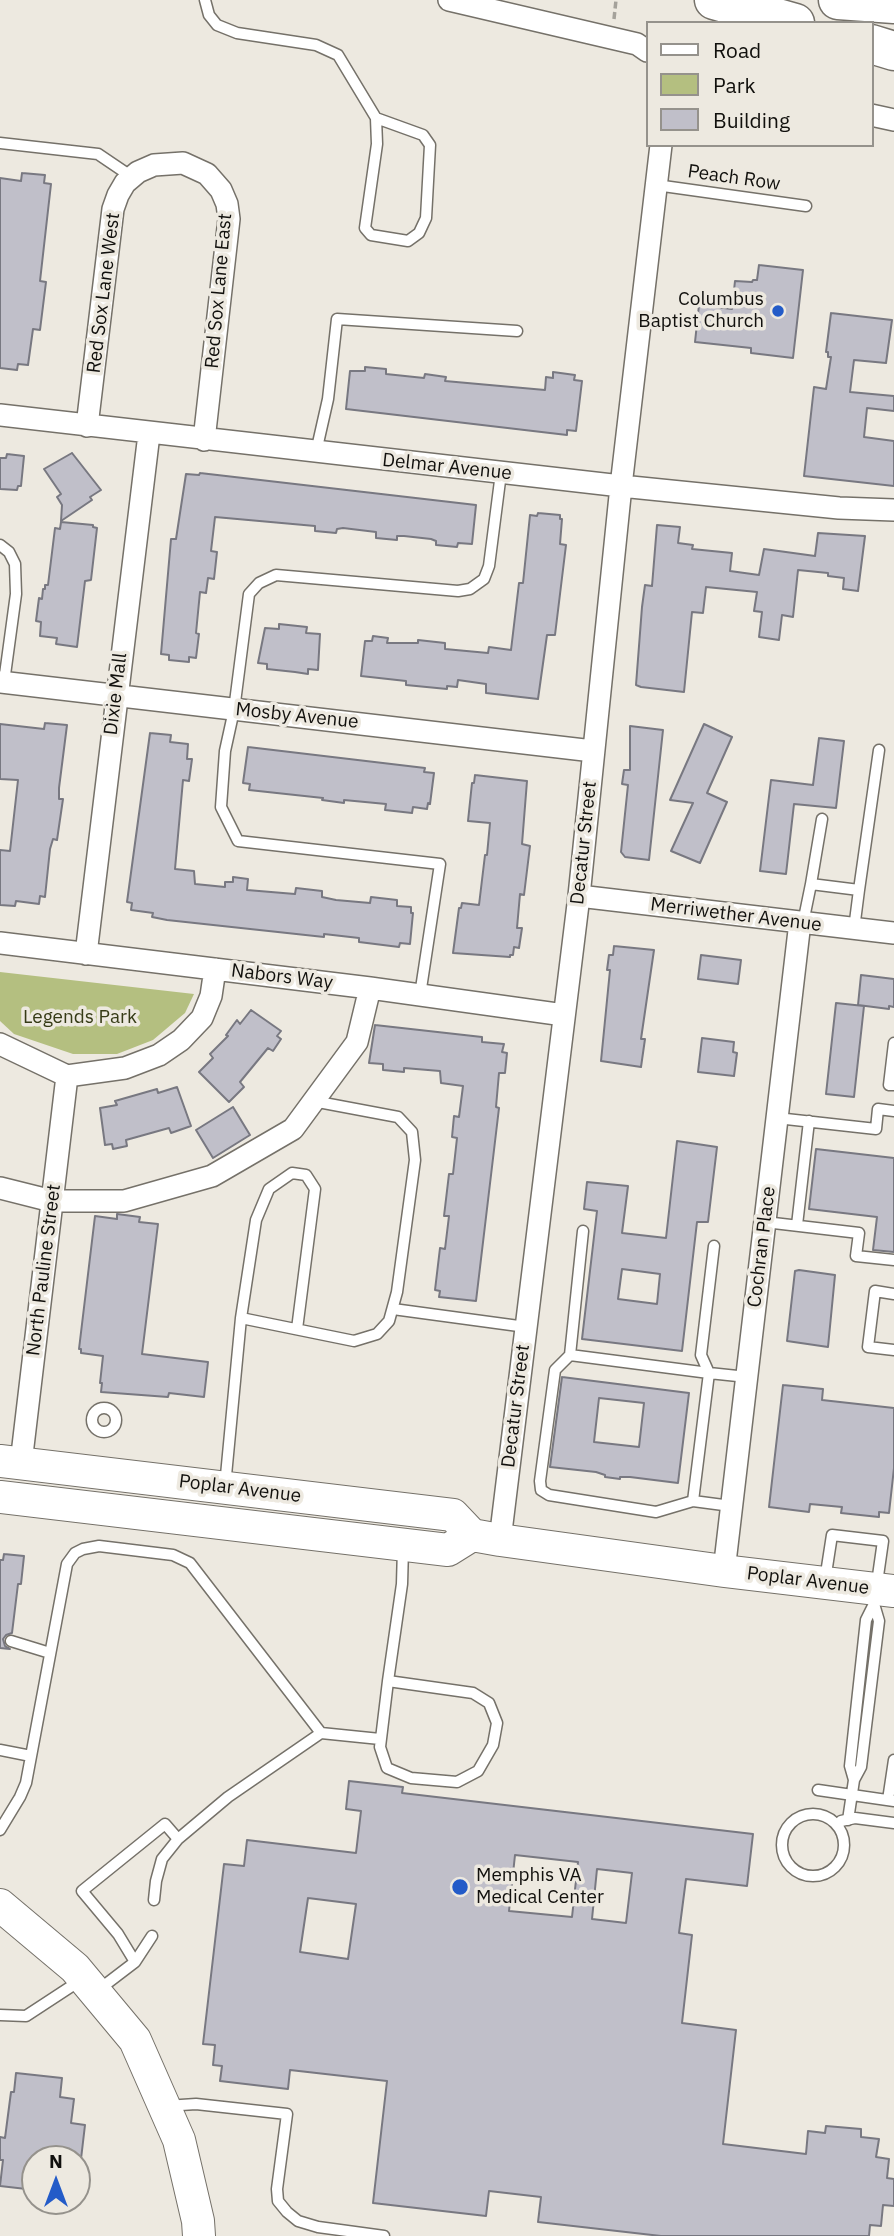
<!DOCTYPE html>
<style>
body{margin:0}
#map{position:relative;width:894px;height:2236px;overflow:hidden;background:#ede9e0;font-family:"IBM Plex Sans",sans-serif}
canvas{display:block}
.legend{position:absolute;left:646px;top:21px;width:228px;height:126px;box-sizing:border-box;background:#ede9e0;border:2px solid #95928c;margin:0;padding:9px 12px;list-style:none;font-size:21px;color:#11100d}
.legend li{display:flex;align-items:center;gap:14px;height:35px}
.legend b{width:35px;border:2px solid #95928c}
.north{position:absolute;left:21px;top:2145px;width:70px;height:70px;box-sizing:border-box;background:#ede9e0;border:2px solid #95928c;border-radius:50%;rotate:0deg;font-size:19px;font-weight:700;line-height:28px;text-align:center;color:#11100d}
.north::after{content:'';display:block;margin:auto;width:24px;height:32px;background:#235bc8;clip-path:polygon(50% 0,100% 100%,50% 72%,0 100%)}
</style>
<div id="map">
<canvas width="894" height="2236"></canvas>
<ul class="legend">
<li><b style="height:9px;background:#fff"></b>Road</li>
<li><b style="height:19px;background:#b4bf80"></b>Park</li>
<li><b style="height:19px;background:#c0bfc9"></b>Building</li>
</ul>
<div class="north">N</div>
</div>
<script>
const ctx = document.querySelector('canvas').getContext('2d');
ctx.lineJoin = 'round';
function paint(path, color) { ctx.fillStyle = color; ctx.fill(path, 'evenodd'); }
const poly = rows => new Path2D(rows.map(r => 'M' + r).join(''));
function strokePath(path, color, width, dash) { ctx.strokeStyle = color; ctx.lineWidth = width; ctx.lineCap = dash ? 'butt' : 'round'; ctx.setLineDash(dash || []); ctx.stroke(path); }
function drawText(font, color, halo, rows, align = 'center') {
  ctx.font = font + ' "IBM Plex Sans",sans-serif'; ctx.lineWidth = 7; ctx.setLineDash([]); ctx.textBaseline = 'middle'; ctx.strokeStyle = halo; ctx.fillStyle = color; for (const [text, x, y, turn = 0] of rows) {
    ctx.save(); ctx.translate(x, y); ctx.rotate((+turn || 0) * Math.PI / 180); ctx.textAlign = isNaN(turn) ? turn : align; if (halo) ctx.strokeText(text, 0, 0); ctx.fillText(text, 0, 0); ctx.restore();
  }
}
paint(poly([
 [0,972,194,994,185,1013,153,1040,117,1054,73,1054,14,1034,0,1021]
]), '#b4bf80');
const building = poly([
 [22,173,45,175,44,183,51,184,40,281,46,282,40,330,33,329,28,365,18,364,17,370,0,368,0,178,21,181,22,173],
 [759,265,803,270,793,358,751,353,751,348,695,342,699,305,732,309,735,281,752,282,753,280,757,280,759,265],
 [831,313,892,320,886,363,854,360,850,392,894,396,894,411,867,408,864,437,894,441,894,486,804,476,814,387,826,389,831,357,828,357,828,352,826,352,831,313],
 [365,367,386,369,386,374,424,378,425,374,446,377,445,381,545,390,546,377,553,378,553,372,575,375,574,380,582,381,576,431,567,430,567,435,346,409,350,371,365,371,365,367],
 [72,453,101,490,90,497,92,500,61,521,62,505,57,497,61,494,44,469,72,453],
 [7,454,24,456,21,486,18,486,17,490,0,489,0,458,6,458,7,454],
 [200,473,476,505,472,544,458,543,457,547,436,545,436,541,431,539,404,536,397,536,397,540,376,538,376,532,343,528,337,529,336,533,315,531,315,526,215,517,211,551,217,552,214,579,208,578,206,593,200,592,196,633,199,634,196,658,189,657,189,662,169,660,169,655,161,654,171,539,176,539,186,474,199,475,200,473],
 [538,513,560,515,560,519,562,519,560,544,566,545,555,635,547,635,538,699,486,693,486,684,458,680,457,687,447,686,447,689,406,685,406,681,361,676,365,641,372,641,373,636,388,638,387,643,418,643,418,640,445,643,445,649,488,653,489,647,511,650,519,583,523,583,530,515,537,516,538,513],
 [61,522,93,525,93,527,97,528,91,580,85,581,77,647,56,644,57,638,40,636,41,622,36,621,39,598,42,599,43,589,45,589,45,585,48,585,55,528,60,529,61,522],
 [657,525,680,527,678,543,693,545,692,549,732,553,730,571,759,575,764,549,815,556,818,533,865,536,858,591,843,589,844,578,828,576,828,573,798,570,793,617,782,615,779,640,759,637,762,612,754,611,757,592,706,587,703,613,692,612,684,692,641,687,636,685,642,607,645,585,652,586,657,525],
 [279,624,307,627,306,633,320,634,318,670,308,669,308,674,295,672,267,669,267,664,258,663,265,628,279,629,279,624],
 [45,723,67,725,59,788,59,799,63,799,57,840,53,839,50,849,45,897,40,896,39,904,16,901,15,906,0,905,0,850,10,851,18,780,0,779,0,724,44,729,45,723],
 [704,724,732,737,707,793,727,802,700,863,671,851,693,803,670,800,704,724],
 [630,726,663,730,649,860,625,857,621,852,628,785,622,784,624,770,630,770,630,726],
 [150,733,171,735,170,742,188,744,187,759,192,759,189,781,183,780,175,869,194,871,195,884,225,887,225,882,233,882,233,877,248,879,247,890,295,894,296,888,322,891,322,897,336,900,370,903,371,897,397,900,397,906,411,907,411,913,413,913,410,944,400,943,399,947,359,942,359,938,324,934,324,937,167,920,152,917,153,913,131,910,132,903,127,902,150,733],
 [819,738,844,741,836,808,794,804,786,874,760,871,771,780,813,785,819,738],
 [248,747,425,768,424,772,434,773,430,804,428,803,427,809,413,807,412,813,385,810,386,804,344,800,344,803,322,800,323,798,249,790,250,784,243,783,248,747],
 [475,775,527,781,522,844,530,846,524,895,520,894,517,928,522,928,519,948,514,947,513,955,510,955,510,957,453,953,459,908,461,908,462,903,479,905,485,855,487,855,490,823,468,821,472,783,474,783,475,775],
 [614,946,654,950,641,1039,645,1039,641,1067,601,1061,610,970,607,970,609,955,613,955,614,946],
 [701,955,741,960,738,984,698,979,701,955],
 [861,975,894,979,894,1007,889,1006,889,1009,858,1005,861,975],
 [836,1003,864,1006,854,1097,826,1094,836,1003],
 [251,1010,281,1031,277,1036,281,1039,273,1051,268,1048,240,1082,244,1087,229,1102,199,1072,213,1058,210,1054,228,1036,226,1035,237,1020,240,1024,251,1010],
 [375,1025,482,1037,482,1042,504,1044,502,1052,507,1053,505,1073,499,1073,496,1107,499,1108,476,1301,439,1297,440,1291,435,1290,440,1248,445,1249,449,1216,444,1216,449,1174,453,1174,457,1138,452,1137,454,1116,459,1117,463,1086,441,1083,440,1071,404,1068,404,1072,383,1070,383,1064,369,1063,375,1025],
 [702,1038,734,1042,733,1052,737,1053,734,1076,698,1072,702,1038],
 [177,1087,191,1126,171,1133,169,1128,126,1140,127,1146,113,1149,112,1144,105,1145,100,1108,117,1105,115,1101,157,1089,158,1093,177,1087],
 [233,1107,250,1135,213,1158,196,1130,233,1107],
 [677,1141,717,1147,708,1222,697,1222,682,1351,582,1339,597,1211,584,1209,587,1182,628,1186,622,1233,666,1238,677,1141],
 [622,1269,660,1274,657,1304,618,1299,622,1269],
 [816,1149,894,1158,894,1252,873,1250,877,1217,809,1209,816,1149],
 [117,1214,140,1217,139,1222,158,1224,142,1354,208,1362,204,1397,169,1393,168,1397,101,1392,102,1383,100,1383,103,1356,81,1353,81,1349,79,1349,95,1216,117,1219,117,1214],
 [799,1270,835,1275,828,1347,787,1341,795,1271,799,1270],
 [562,1377,689,1393,678,1483,630,1477,620,1477,620,1479,605,1477,605,1475,596,1472,550,1467,562,1377],
 [599,1398,644,1403,639,1447,594,1442,599,1398],
 [783,1385,823,1389,822,1400,894,1408,894,1468,889,1513,879,1512,879,1517,841,1513,842,1507,810,1504,809,1512,769,1507,783,1385],
 [4,1554,24,1556,21,1584,18,1584,12,1633,6,1635,3,1639,5,1646,10,1649,0,1648,0,1560,3,1560,4,1554],
 [349,1781,403,1787,402,1793,753,1834,747,1886,686,1879,679,1933,692,1935,682,2023,736,2030,723,2144,806,2154,808,2131,825,2133,826,2126,861,2129,861,2137,879,2139,876,2157,889,2159,887,2178,894,2179,894,2206,883,2205,881,2226,870,2225,869,2236,661,2236,538,2222,541,2197,489,2191,486,2216,373,2203,387,2081,290,2070,288,2089,220,2081,222,2066,213,2065,215,2045,203,2044,224,1864,244,1866,247,1840,356,1853,361,1811,346,1809,349,1781],
 [515,1855,578,1862,572,1917,509,1911,515,1855],
 [597,1869,632,1873,626,1923,592,1919,597,1869],
 [308,1898,356,1904,348,1959,300,1952,308,1898],
 [16,2073,62,2078,60,2097,74,2099,71,2123,85,2125,81,2159,35,2159,35,2190,0,2186,3,2160,0,2160,0,2137,5,2138,11,2092,14,2092,16,2073]
]);
paint(building, '#c0bfc9');
strokePath(building, '#787881', 2);
const service = poly([
 [205,0,209,15,217,25,237,33,316,45,338,55,376,118,377,144,365,228,371,235,408,241,419,233,426,218,430,145,423,135,376,118],
 [0,143,98,154,132,177],
 [656,185,806,206],
 [316,452,328,399,337,319,517,331],
 [0,545,9,552,15,564,16,594,4,682],
 [811,884,822,819],
 [859,890,879,750],
 [803,923,811,884,859,890,854,929],
 [420,995,440,864,238,841,221,807,225,751,234,710,249,594,259,583,276,575,458,591,470,589,484,579,489,566,501,473],
 [894,1043,889,1085,894,1085],
 [777,1118,876,1129,878,1109,894,1111],
 [765,1222,859,1233,856,1256,894,1260],
 [797,1225,809,1121],
 [714,1246,701,1355,709,1373,747,1377],
 [894,1294,875,1291,868,1347,894,1350],
 [393,1309,526,1327],
 [241,1318,256,1220,269,1189,292,1173,306,1175,315,1189,297,1329],
 [570,1355,583,1231],
 '92 1420a12 12 0 1 1 24 0a12 12 0 1 1-24 0Z',
 [225,1486,241,1318,354,1341,377,1334,389,1321,397,1292,415,1160,412,1132,398,1117,313,1101],
 [693,1501,709,1373,570,1355,555,1370,540,1481,541,1490,549,1495,656,1512,693,1501,731,1506],
 [825,1580,832,1535,883,1541,874,1604,866,1620,850,1766,854,1780],
 [11,1641,50,1653],
 [388,1681,473,1693,489,1703,497,1723,493,1745,478,1771,457,1782,411,1778,387,1768,380,1747,388,1681,402,1584,403,1548],
 [0,1750,31,1756],
 [818,1790,894,1801],
 [888,1800,894,1760],
 '782 1845a31 31 0 1 1 62 0a31 31 0 1 1-62 0Z',
 [848,1820,854,1780,861,1767,879,1621,874,1604],
 [841,1821,855,1818,894,1823],
 [0,1830,20,1797,26,1783,67,1564,75,1553,83,1549,99,1546,173,1555,190,1563,321,1733,380,1739],
 [154,1900,156,1881,162,1859,178,1839,228,1797,321,1733],
 [135,1962,118,1934,82,1891,165,1824,178,1839],
 [97,1991,135,1962,152,1936],
 [0,2015,26,2016,81,1980],
 [166,2106,196,2104,287,2114,277,2189,278,2201,287,2212,298,2221,318,2227,384,2236]
]);
const minor = poly([
 [449,0,637,44,647,51],
 [871,115,894,120],
 [0,415,621,486,839,508,894,510],
 [87,426,113,209,118,195,125,183,138,172,154,165,183,163,207,174,221,190,227,204,229,219,204,440],
 [0,682,593,751],
 [579,896,894,933],
 [0,943,370,988,564,1015],
 [86,954,149,434],
 [0,1044,67,1076,125,1068,159,1055,181,1040,202,1018,211,996,215,969],
 [0,1188,52,1201,124,1201,212,1176,293,1129,357,1042,370,988],
 [21,1463,67,1076],
 [500,1540,579,896,621,486,661,145],
 [724,1571,800,922]
]);
const secondary = poly([
 [0,1461,453,1515,472,1535,500,1540,724,1571,894,1591],
 [0,1497,448,1550,472,1535],
 [0,1905,75,1968,135,2040,179,2140,198,2221,199,2236]
]);
const motorway = poly([
 [714,0,795,23],
 [838,0,894,4],
 [871,44,894,51]
]);
strokePath(service, '#757169', 13);
strokePath(minor, '#757169', 24);
strokePath(secondary, '#757169', 34);
strokePath(motorway, '#757169', 41);
strokePath(poly([
 [614,19,616,0]
]), '#a5a29b', 3.5, [7, 3.5]);
strokePath(service, '#fff', 10);
strokePath(minor, '#fff', 21);
strokePath(secondary, '#fff', 32);
strokePath(motorway, '#fff', 38);
for (const [x, y, r, color] of [
 [778,311,7,"#235bc8"],
 [460,1887,9,"#235bc8"]
]) { const dot = new Path2D(); dot.arc(x, y, r, 0, 2 * Math.PI); ctx.fillStyle = color; ctx.fill(dot); strokePath(dot, '#ede9e0', 2.5); }
drawText('19px', '#11100d', '#ede9e0', [
 ["Peach Row",734,178,8],
 ["Red Sox Lane East",219,291,-85],
 ["Red Sox Lane West",104,293,-83],
 ["Delmar Avenue",447,467,6],
 ["Dixie Mall",116,694,-83],
 ["Mosby Avenue",297,716,6],
 ["Decatur Street",584,843,-84],
 ["Merriwether Avenue",736,915,7],
 ["Nabors Way",282,977,7],
 ["Cochran Place",762,1247,-83],
 ["North Pauline Street",44,1270,-83],
 ["Decatur Street",516,1406,-83],
 ["Poplar Avenue",240,1489,7],
 ["Poplar Avenue",808,1581,7]
]);
drawText('19px', '#11100d', '#ede9e0', [
 ["Columbus",764,300],
 ["Baptist Church",764,322],
 ["Memphis VA",476,1876,"left"],
 ["Medical Center",476,1898,"left"]
], 'right');
drawText('19px', '#363b16', '#ede9e0', [
 ["Legends Park",80,1018]
]);
</script>
